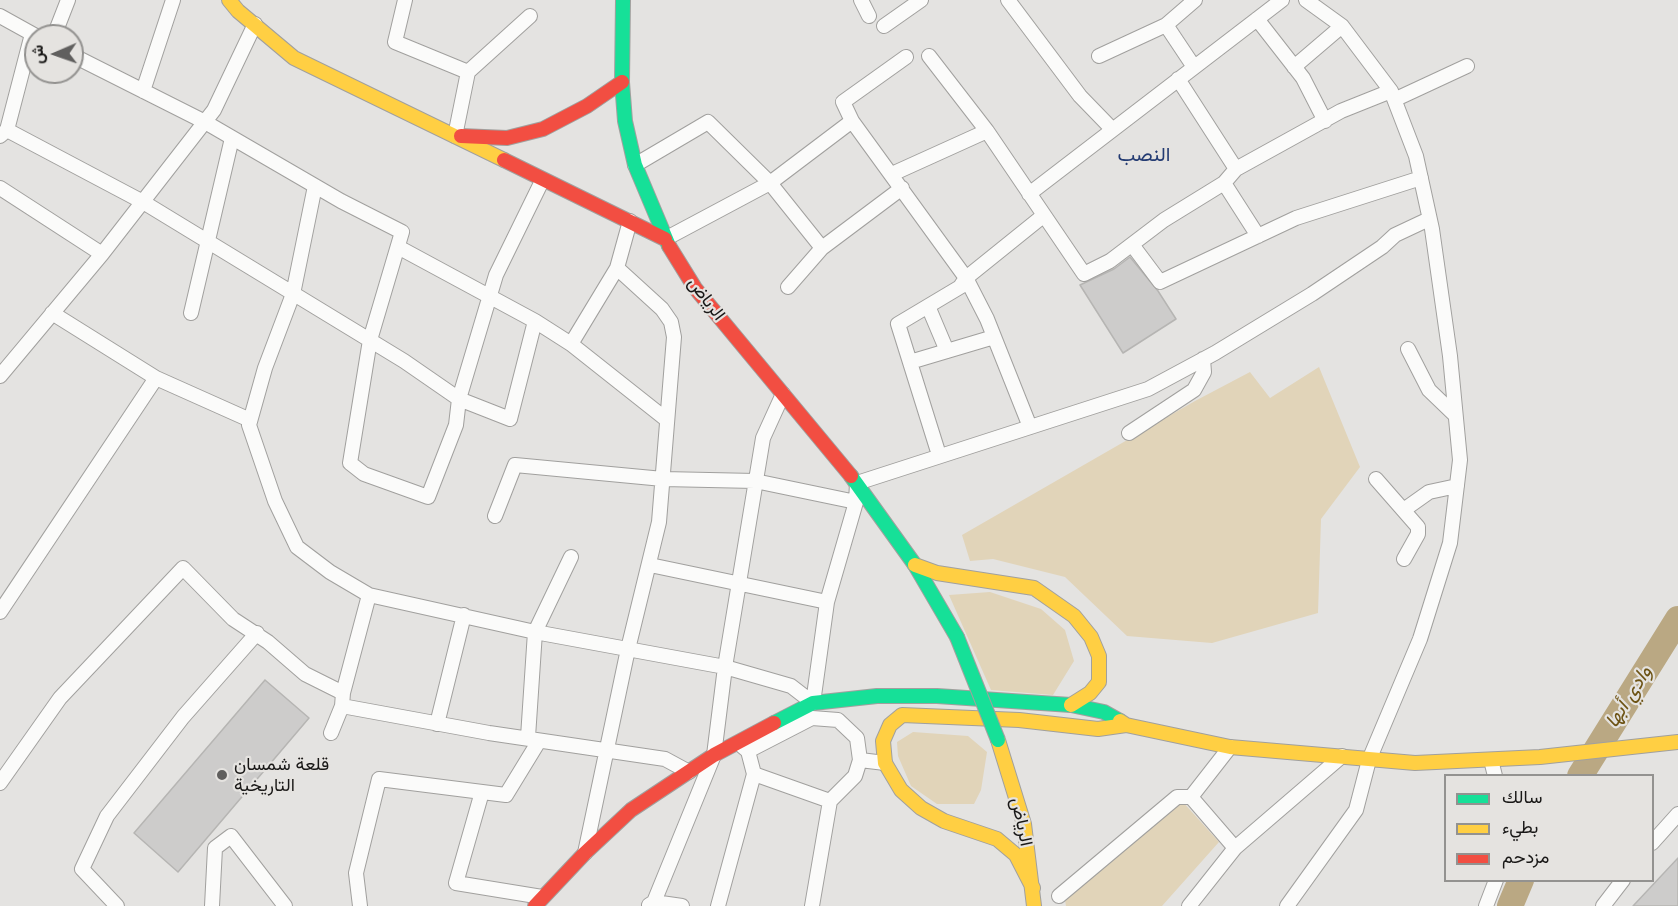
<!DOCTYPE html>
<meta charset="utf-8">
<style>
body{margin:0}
#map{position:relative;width:1678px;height:906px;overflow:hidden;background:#e4e3e1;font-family:Arial,Vazirmatn,sans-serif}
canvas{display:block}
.legend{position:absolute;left:1444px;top:774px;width:210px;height:108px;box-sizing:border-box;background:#e5e3e0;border:2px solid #939290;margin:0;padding:8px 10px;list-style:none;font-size:18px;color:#191817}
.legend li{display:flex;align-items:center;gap:12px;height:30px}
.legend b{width:30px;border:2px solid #939290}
.north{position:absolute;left:24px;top:24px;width:60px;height:60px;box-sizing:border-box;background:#e5e3e0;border:2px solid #939290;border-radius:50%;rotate:268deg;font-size:16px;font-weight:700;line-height:24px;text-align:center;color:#191817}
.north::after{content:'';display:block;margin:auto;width:21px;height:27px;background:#605f5e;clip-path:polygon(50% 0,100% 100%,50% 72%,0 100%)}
</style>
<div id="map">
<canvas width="1678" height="906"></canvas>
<ul class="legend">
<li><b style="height:8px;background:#16e098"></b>سالك</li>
<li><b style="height:8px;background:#ffcf43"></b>بطيء</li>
<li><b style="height:8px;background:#f24e42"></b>مزدحم</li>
</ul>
<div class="north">ش</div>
</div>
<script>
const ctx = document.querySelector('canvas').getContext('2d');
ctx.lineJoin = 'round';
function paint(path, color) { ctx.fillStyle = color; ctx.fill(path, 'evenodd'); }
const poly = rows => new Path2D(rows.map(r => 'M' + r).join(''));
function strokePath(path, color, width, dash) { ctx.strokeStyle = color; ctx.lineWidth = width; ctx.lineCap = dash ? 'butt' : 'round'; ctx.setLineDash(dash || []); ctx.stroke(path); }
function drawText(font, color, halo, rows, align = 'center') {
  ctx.font = font + ' Arial,Vazirmatn,sans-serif'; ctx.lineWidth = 4.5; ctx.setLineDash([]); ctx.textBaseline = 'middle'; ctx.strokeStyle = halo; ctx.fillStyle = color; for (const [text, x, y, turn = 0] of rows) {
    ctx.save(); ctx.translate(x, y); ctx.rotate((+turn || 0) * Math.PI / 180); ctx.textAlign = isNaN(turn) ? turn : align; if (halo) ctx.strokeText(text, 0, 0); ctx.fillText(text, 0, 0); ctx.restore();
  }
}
paint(poly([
 [1319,367,1360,467,1321,519,1318,613,1212,643,1127,636,1065,577,993,559,970,561,962,535,1195,401,1250,372,1270,398],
 [990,592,1041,609,1065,630,1074,661,1053,695,991,690,949,595],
 [913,732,968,736,987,752,981,790,974,804,937,804,911,786,898,756,897,742],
 [1182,801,1219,842,1162,906,1066,906,1065,900]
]), '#e1d4b9');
strokePath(poly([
 [1580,776,1678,619],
 [1510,906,1521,880]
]), '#baa883', 26);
const building = poly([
 [1130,257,1158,291,1176,319,1123,353,1080,285,1114,269,1130,257],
 [265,680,309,718,178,872,134,833,265,680],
 [1678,858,1678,906,1633,906,1678,858]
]);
paint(building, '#cdcccb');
strokePath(building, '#b6b5b3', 1.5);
const street = poly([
 [405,0,395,42,468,72],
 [861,0,869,16],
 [1008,0,1080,96,1112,129],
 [0,16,36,36],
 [1257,19,1303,78,1325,121],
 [1166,25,1194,67],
 [884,26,921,0],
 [54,36,68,0],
 [72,55,205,122,341,201,402,232,370,340,350,463,364,474,428,497,456,425,459,399,496,275,542,181],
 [929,56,987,131,1084,274,1110,261,1164,220,1224,183,1236,169,1341,111,1391,91],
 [1099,56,1166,25,1195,0],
 [1294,67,1342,26],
 [1178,79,1236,169],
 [143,91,173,0],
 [1396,99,1467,66],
 [852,121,966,278,960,287,898,324,939,455],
 [7,130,143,202,404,361,459,399,510,419,535,321],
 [0,136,7,130,32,34],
 [455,136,468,72,530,16],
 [635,165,708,122,770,183,822,248],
 [892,174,987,131],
 [1224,183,1258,236],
 [315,186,293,294,265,368,249,425,275,501,297,547,330,572,369,595,535,632,571,557],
 [0,188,102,254],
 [1029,194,1282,0],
 [665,239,770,183,852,121,843,102,906,57],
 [1133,246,1160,282,1296,218,1421,178],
 [398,247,535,321,571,344,667,420],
 [788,287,822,248,902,188],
 [928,306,947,351],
 [52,313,156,378,250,420],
 [191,313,232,138],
 [571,344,617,268,630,221],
 [1408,349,1429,390,1455,415],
 [910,362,994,337],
 [0,376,102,254,214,110,255,24],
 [1030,427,987,319,966,278,1043,216],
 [1129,433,1194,390,1204,372,1203,359],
 [1376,479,1418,527,1418,534,1404,559],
 [1405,509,1429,492,1457,486],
 [495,516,515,465,663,479,755,481,856,502],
 [650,565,827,602],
 [0,612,156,378],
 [342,706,489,733,665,759,689,772],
 [437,724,464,615],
 [331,733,342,706,343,693,369,595],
 [528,737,535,632,725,667,791,686,813,703,827,602,856,502,857,483,1148,389,1215,353,1312,294,1382,247,1395,235,1429,219],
 [742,746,748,751,754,774,830,801],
 [748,751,812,718,838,720,857,738,860,760],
 [1491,760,1495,776],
 [0,783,60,698,183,568,233,619,268,642,305,674,343,693],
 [482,792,456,883,542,897],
 [1191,797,1235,848],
 [1652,843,1678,814],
 [585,853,628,649,659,522,674,337,671,322,662,309,617,268],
 [1059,896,1177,797,1191,797,1230,747],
 [654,902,714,755,725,667,763,438,783,394],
 [649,905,654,902,682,906],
 [117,906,82,869,107,816,183,717,257,633],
 [212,906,215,848,231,836,285,906],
 [360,906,356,873,379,779,506,795,539,741],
 [718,906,754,774],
 [812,906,830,801,855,776,860,760,885,763],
 [1189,906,1235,848,1342,756],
 [1287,906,1356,810,1369,760,1420,639,1450,543,1460,460,1450,356,1432,229,1416,156,1391,91,1342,26,1306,0],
 [1486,906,1496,880],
 [1603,906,1623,880]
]);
const fast = poly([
 [623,0,622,82,625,121,635,165,669,246],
 [851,476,915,565,957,637],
 [774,723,813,703,877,696,937,696,1071,705,1104,712,1120,721]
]);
const slow = poly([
 [229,0,238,11,294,58,504,160],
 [915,565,937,573,1034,588,1074,616,1091,637,1099,656,1099,682,1090,693,1071,705],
 [1120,721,1126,725,1230,747,1415,763,1540,757,1678,742],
 [998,740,1024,824,1034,906],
 [1033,888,1016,855,997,839,944,821,921,808,901,790,885,763,883,741,890,725,902,715,1019,720,1098,729,1126,725]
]);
const jam = poly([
 [461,136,507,138,543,129,587,106,622,82],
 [504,160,665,239],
 [669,246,695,288,851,476],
 [535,906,585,853,631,810,714,755,774,723]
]);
strokePath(street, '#a1a09e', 16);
strokePath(fast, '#a1a09e', 16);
strokePath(slow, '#a1a09e', 16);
strokePath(jam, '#a1a09e', 16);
strokePath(street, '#fbfbfa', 14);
strokePath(fast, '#16e098', 14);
strokePath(slow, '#ffcf43', 14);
strokePath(jam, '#f24e42', 14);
const fastBridge = poly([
 [957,637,998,740]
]);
strokePath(fastBridge, '#a1a09e', 16, []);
strokePath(fastBridge, '#16e098', 14);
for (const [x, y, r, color] of [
 [222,775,6,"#605f5e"]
]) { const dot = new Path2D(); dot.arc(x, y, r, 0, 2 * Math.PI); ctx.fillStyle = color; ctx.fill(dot); strokePath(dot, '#e5e3e0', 2); }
drawText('18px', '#191817', '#e5e3e0', [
 ["الرياض",706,299,53],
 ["الرياض",1021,822,78]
]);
drawText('18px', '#191817', '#e5e3e0', [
 ["قلعة شمسان",234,765],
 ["التاريخية",234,786]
], 'left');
drawText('20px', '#243c73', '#e5e3e0', [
 ["النصب",1144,155]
]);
drawText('italic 20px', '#6d5314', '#e5e3e0', [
 ["وادي أبها",1629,697,-58]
]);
</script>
